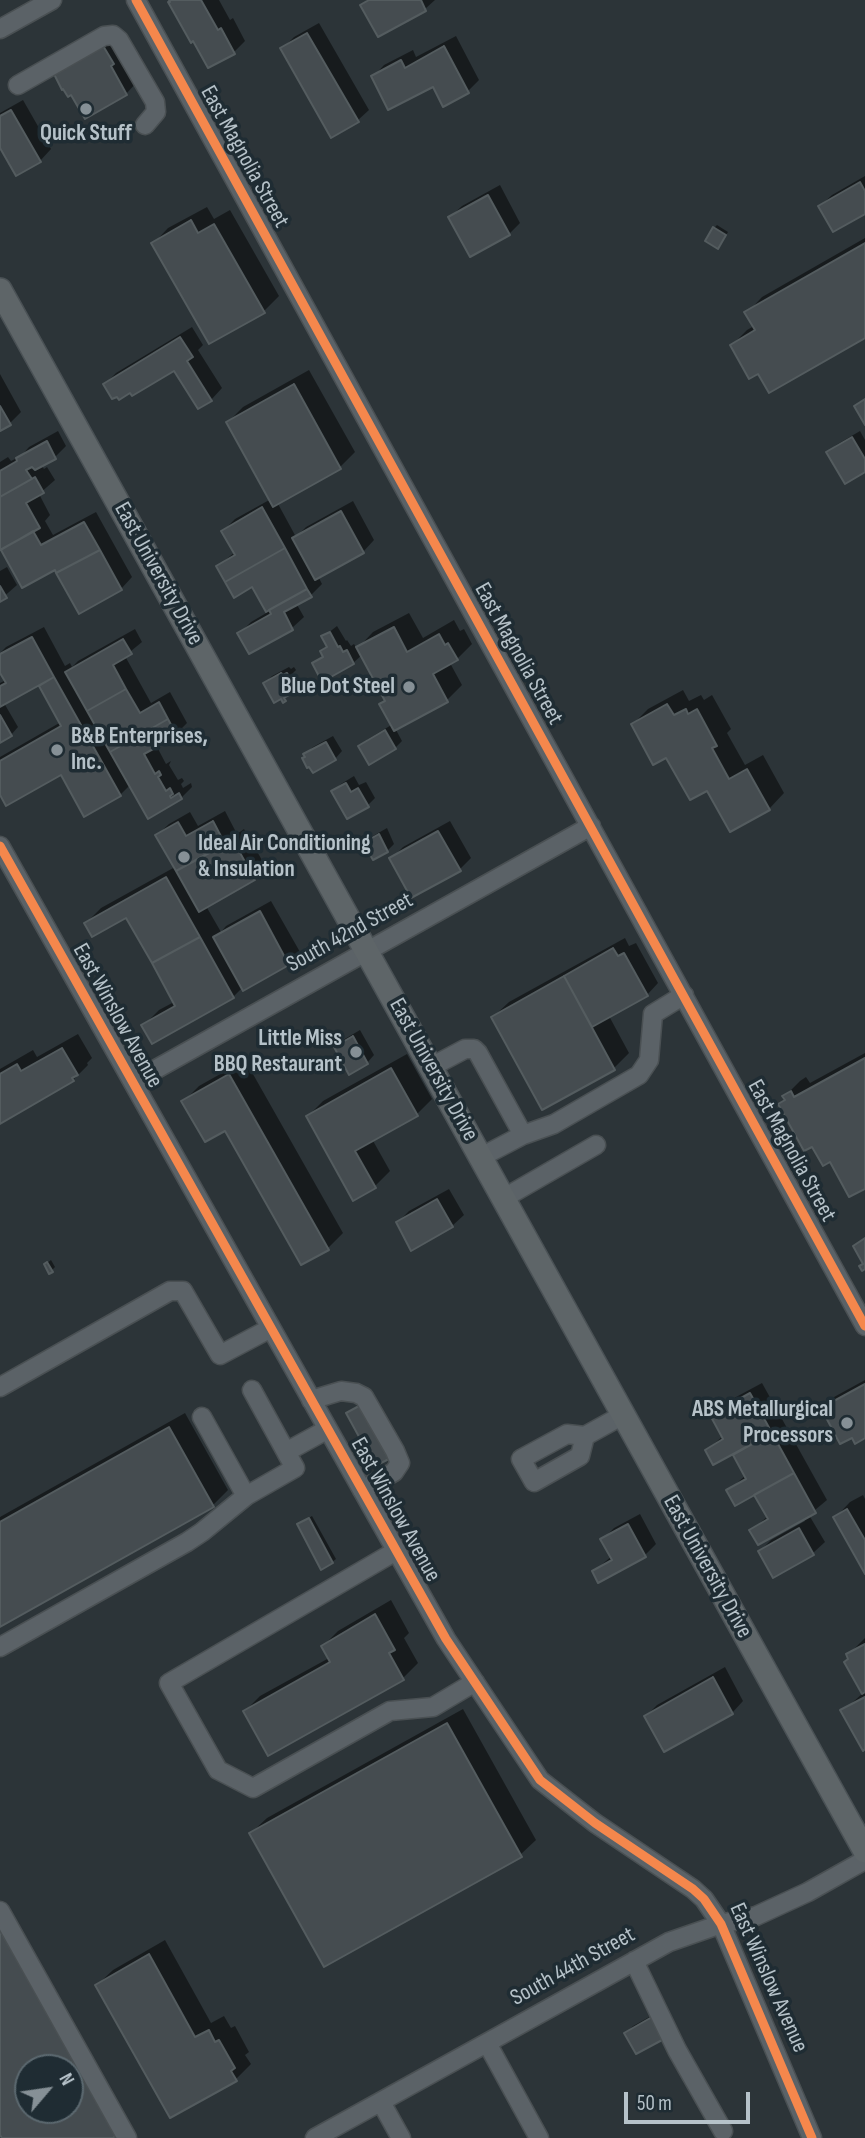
<!DOCTYPE html>
<style>
body{margin:0}
#map{position:relative;width:865px;height:2138px;overflow:hidden;background:#2c3438;font-family:"Sofia Sans Condensed",sans-serif}
canvas{display:block}
.north{position:absolute;left:14px;top:2054px;width:70px;height:70px;box-sizing:border-box;background:#1f2c33;border:2px solid #5b686f;border-radius:50%;rotate:61deg;font-size:19px;font-weight:700;line-height:28px;text-align:center;color:#b6c2c9}
.north::after{content:'';display:block;margin:auto;width:24px;height:32px;background:#869096;clip-path:polygon(50% 0,100% 100%,50% 72%,0 100%)}
.scale{position:absolute;left:624px;top:2092px;width:126px;height:32px;box-sizing:border-box;border:4px solid #b6c2c9;border-top:0;padding-left:9px;font-size:21px;line-height:24px;white-space:nowrap;color:#b6c2c9;-webkit-text-stroke:5px #1f2c33;paint-order:stroke}
</style>
<div id="map">
<canvas width="865" height="2138"></canvas>
<div class="north">N</div>
<div class="scale">50 m</div>
</div>
<script>
const ctx = document.querySelector('canvas').getContext('2d');
ctx.lineJoin = 'round';
function paint(path, color) { ctx.fillStyle = color; ctx.fill(path, 'evenodd'); }
const poly = rows => new Path2D(rows.map(r => 'M' + r).join(''));
function strokePath(path, color, width, dash) { ctx.strokeStyle = color; ctx.lineWidth = width; ctx.lineCap = dash ? 'butt' : 'round'; ctx.setLineDash(dash || []); ctx.stroke(path); }
function drawText(font, color, halo, rows, align = 'center') {
  ctx.font = font + ' "Sofia Sans Condensed",sans-serif'; ctx.lineWidth = 7; ctx.setLineDash([]); ctx.textBaseline = 'middle'; ctx.strokeStyle = halo; ctx.fillStyle = color; for (const [text, x, y, turn = 0] of rows) {
    ctx.save(); ctx.translate(x, y); ctx.rotate((+turn || 0) * Math.PI / 180); ctx.textAlign = isNaN(turn) ? turn : align; if (halo) ctx.strokeText(text, 0, 0); ctx.fillText(text, 0, 0); ctx.restore();
  }
}
paint(poly([
 [171,0,219,0,230,20,233,18,245,41,234,52],
 [367,0,435,0,425,9,378,35,362,5],
 [319,23,369,110,357,121,282,49,294,37],
 [114,34,137,82,126,94,72,93,62,88],
 [456,36,479,80,468,91,434,84,373,77,384,65,413,50,416,57],
 [23,100,51,149,40,161,0,144,0,113],
 [865,176,865,212,820,206,832,195],
 [500,185,520,223,509,234,450,217,462,206],
 [207,207,214,219,230,210,279,296,264,311,153,244,168,228],
 [717,225,728,232,721,243,714,228],
 [865,238,865,336,759,371,732,345,747,330,754,326,747,313,762,297],
 [192,327,203,345,198,350,222,388,211,400,175,369,105,384,116,373],
 [309,370,355,452,340,467,277,502,296,537,306,527,353,501,374,540,363,552,319,578,322,584,311,595,296,603,304,617,292,628,250,652,239,634,251,622,268,612,253,585,218,566,235,552,223,531,235,519,271,499,228,422,243,407],
 [0,374,21,412,10,423,0,429],
 [58,431,66,446,55,457,41,465,44,469,47,467,55,480,39,494,50,515,45,521,53,535,96,512,132,577,121,589,55,568,23,586,0,547,0,462,8,457,11,461,21,456,29,447],
 [860,431,865,440,865,470,829,453,836,445],
 [7,567,17,585,0,600,0,571],
 [409,613,423,638,454,620,460,631,464,629,472,644,457,659,450,663,462,685,447,700,395,728,402,741,395,748,360,746,368,739,393,724,382,704,386,700,362,655,353,663,314,663,324,655,322,651,328,646,323,637,337,626,346,641,347,640,351,646,354,644,357,649,373,632],
 [44,627,65,666,70,663,72,667,78,661,135,629,142,642,125,656,151,703,170,692,187,723,176,734,156,745,166,764,171,761,169,765,178,780,182,778,184,781,181,784,183,788,191,783,192,787,181,798,148,816,130,785,120,795,61,773,0,792,0,757,61,722,39,683,4,703,18,727,11,735,0,741,0,683,6,680,0,669,0,653,6,647],
 [289,667,291,669,294,667,296,670,292,674,298,685,290,692,275,701,265,683,272,676],
 [683,690,689,701,701,695,704,700,712,695,731,729,727,733,745,765,763,755,784,793,769,809,708,789,633,724,648,709],
 [333,736,342,751,335,759,306,756,305,754,313,747],
 [354,776,359,785,366,782,375,798,368,805,333,791,341,784],
 [225,811,237,834,244,829,266,867,254,879,206,906,221,932,226,926,271,901,300,952,288,964,243,989,243,987,233,997,153,1041,144,1025,159,1010,174,1002,127,915,86,923,101,908,175,867,157,835,169,824,190,812,198,826],
 [450,821,471,858,460,869,391,859,403,847],
 [387,828,394,844,387,851,366,843,373,836],
 [625,938,629,946,636,943,658,983,647,995,609,1016,629,1053,614,1068,542,1108,493,1017,509,1002],
 [360,1030,374,1055,367,1063,336,1047,343,1040],
 [78,1034,92,1058,87,1063,88,1065,73,1080,0,1121,0,1069,33,1050,37,1057],
 [865,1053,865,1187,813,1144,780,1104,786,1098,785,1096,800,1081,806,1077,810,1083],
 [407,1054,432,1099,417,1114,372,1139,390,1171,375,1186,308,1116,323,1101],
 [245,1060,343,1233,328,1248,226,1128,184,1101,199,1086],
 [449,1189,464,1215,452,1226,398,1222,409,1211],
 [51,1260,55,1267,52,1270,46,1264],
 [865,1380,865,1436,823,1408,834,1397],
 [762,1383,827,1500,809,1515,825,1542,813,1553,774,1576,760,1551,771,1540,805,1521,803,1518,752,1530,768,1516,755,1493,729,1490,746,1475,734,1453,707,1450,723,1436,712,1416,723,1404],
 [185,1413,228,1490,213,1505,0,1625,0,1517],
 [863,1495,865,1499,865,1570,835,1518,850,1502],
 [640,1514,656,1544,645,1555,594,1571,612,1556,603,1539,614,1528],
 [312,1516,336,1559,332,1562,299,1524],
 [391,1600,409,1633,404,1638,418,1663,403,1678,245,1711,260,1696,329,1658,323,1646,338,1631],
 [865,1638,865,1747,843,1711,863,1693,848,1655],
 [725,1667,743,1701,732,1713,646,1716,657,1705],
 [463,1709,536,1840,520,1855,251,1833,267,1818],
 [165,1940,211,2023,224,2016,231,2028,235,2026,249,2052,245,2055,251,2064,236,2079,97,1985,113,1970],
 [660,2011,637,2052,626,2033,633,2026]
]), '#0007');
const building = poly([
 [169,0,201,0,218,30,221,28,235,54,208,68,193,41,191,43,168,2,170,2,169,0],
 [369,0,421,0,426,11,378,37,360,5,369,0],
 [307,33,359,122,331,138,280,48,307,33],
 [102,44,114,64,111,66,127,95,85,119,71,95,68,97,63,89,62,90,53,72,102,44],
 [444,46,469,93,443,107,433,87,388,110,371,76,401,60,405,68,444,46],
 [11,110,41,162,16,176,0,148,0,116,11,110],
 [860,182,865,191,865,214,833,232,818,206,860,182],
 [488,195,510,235,470,257,448,217,488,195],
 [191,220,198,233,214,224,265,313,209,344,151,243,191,220],
 [713,227,726,235,718,249,705,241,713,227],
 [865,243,865,338,769,393,758,374,749,379,730,345,755,330,744,312,865,243],
 [180,337,193,357,187,361,212,401,198,409,174,371,132,396,130,393,119,400,117,397,112,399,103,384,180,337],
 [294,384,341,469,273,507,226,422,294,384],
 [865,399,865,425,854,406,865,399],
 [0,406,11,425,0,431,0,406],
 [852,437,865,459,865,472,845,484,826,452,852,437],
 [47,441,56,459,35,470,32,467,26,470,32,479,0,497,0,471,17,461,16,458,47,441],
 [35,477,44,493,26,503,40,528,0,550,0,497,35,477],
 [262,507,285,548,225,582,216,566,235,555,221,531,262,507],
 [341,511,364,553,315,580,292,538,341,511],
 [84,522,100,550,56,573,55,570,22,588,1,550,33,531,41,545,84,522],
 [285,548,307,589,266,612,252,587,234,598,225,582,285,548],
 [100,550,122,590,79,614,56,573,100,550],
 [0,586,7,598,0,602,0,586],
 [307,589,312,597,284,612,293,630,249,654,237,633,271,614,269,610,307,589],
 [394,627,407,652,439,634,445,645,448,643,458,660,433,674,448,702,394,731,379,704,385,701,356,647,394,627],
 [330,632,338,647,340,646,343,652,347,650,354,664,322,682,312,663,323,657,320,651,327,647,321,636,330,632],
 [32,637,54,677,0,707,0,686,6,683,0,673,0,654,32,637],
 [123,639,132,654,113,665,126,689,87,711,65,672,123,639],
 [281,673,283,675,287,673,290,679,285,682,291,694,284,698,286,701,283,703,281,699,274,703,263,683,281,673],
 [54,677,86,734,83,735,86,740,89,739,121,796,84,817,61,775,6,806,0,795,0,761,61,726,39,686,54,677],
 [126,689,140,713,159,702,168,719,110,752,87,711,126,689],
 [667,704,674,715,686,709,688,714,697,709,717,746,712,748,729,779,747,769,770,810,730,832,707,791,690,800,666,758,653,765,631,724,667,704],
 [0,715,12,736,0,743,0,715],
 [168,719,177,736,144,754,155,774,159,771,161,775,158,777,166,791,170,788,173,794,170,796,171,798,179,793,182,799,148,819,110,752,168,719],
 [385,730,396,749,369,765,358,746,385,730],
 [326,742,336,760,313,773,309,767,307,768,302,758,305,757,303,754,326,742],
 [346,783,351,792,358,788,369,807,347,819,331,791,346,783],
 [213,821,225,844,176,871,155,835,178,822,186,836,213,821],
 [438,831,461,871,411,898,389,858,438,831],
 [379,834,388,852,373,860,363,843,379,834],
 [233,840,255,880,199,912,176,871,233,840],
 [166,877,200,937,152,963,126,918,92,937,84,923,166,877],
 [260,911,289,965,243,991,213,937,260,911],
 [200,937,234,998,152,1044,141,1025,175,1006,152,963,200,937],
 [613,948,618,956,624,953,648,996,592,1027,564,976,613,948],
 [564,976,615,1070,542,1110,491,1017,564,976],
 [353,1036,368,1064,349,1075,334,1047,353,1036],
 [62,1048,78,1075,72,1078,74,1081,0,1124,0,1074,17,1064,21,1071,62,1048],
 [865,1058,865,1189,849,1197,830,1162,823,1166,812,1147,804,1151,778,1104,785,1100,782,1096,791,1091,794,1097,865,1058],
 [391,1068,418,1116,355,1151,376,1188,353,1201,306,1116,391,1068],
 [229,1074,329,1250,301,1265,225,1131,205,1142,181,1101,229,1074],
 [437,1199,453,1227,411,1251,396,1222,437,1199],
 [865,1238,865,1269,862,1271,859,1266,863,1264,853,1246,865,1238],
 [47,1262,53,1272,49,1274,44,1264,47,1262],
 [865,1384,865,1438,855,1444,852,1438,840,1444,821,1408,865,1384],
 [750,1393,772,1433,713,1465,705,1450,723,1439,710,1415,750,1393],
 [359,1406,389,1459,375,1466,346,1413,359,1406],
 [169,1427,214,1507,0,1627,0,1522,169,1427],
 [772,1433,794,1473,735,1506,726,1490,746,1479,733,1455,772,1433],
 [794,1473,816,1513,758,1545,749,1530,768,1519,754,1495,794,1473],
 [847,1509,865,1540,865,1574,833,1517,847,1509],
 [309,1518,333,1563,321,1570,297,1524,309,1518],
 [628,1524,646,1557,598,1583,592,1571,612,1560,600,1539,628,1524],
 [799,1528,814,1555,773,1578,758,1551,799,1528],
 [375,1614,395,1650,389,1653,404,1680,268,1756,243,1711,330,1662,321,1646,375,1614],
 [865,1644,865,1692,862,1694,844,1662,848,1659,846,1654,865,1644],
 [713,1677,733,1714,664,1752,644,1716,713,1677],
 [865,1697,865,1749,863,1751,840,1710,865,1697],
 [447,1723,522,1857,324,1967,249,1833,447,1723],
 [0,1930,117,2135,113,2138,2,2138,0,2135,0,1930],
 [28,2068,70,2068,70,2110,28,2110,28,2068],
 [149,1954,195,2037,209,2030,215,2042,219,2040,235,2068,231,2071,237,2081,170,2118,95,1985,149,1954],
 [652,2017,664,2039,636,2054,624,2033,652,2017]
]);
paint(building, '#454c50');
strokePath(building, '#545c5f', 2);
const minor = poly([
 [136,0,865,1326],
 [0,29,52,0],
 [18,85,104,36,113,35,119,40,155,102,156,112,145,125],
 [0,846,446,1639,540,1780,595,1823,693,1889,704,1899,721,1924,812,2138],
 [431,1067,465,1049,474,1049,478,1053,523,1135,481,1157],
 [133,1082,591,826],
 [523,1135,554,1124,639,1075,649,1060,653,1014,684,995],
 [504,1198,596,1145],
 [0,1387,170,1291,183,1291,220,1355,271,1328],
 [252,1390,286,1452,328,1429],
 [311,1400,341,1391,356,1393,364,1397,395,1451,400,1463,394,1472,362,1490],
 [202,1417,246,1496,295,1468,286,1452],
 [585,1436,580,1456,534,1482,521,1459,567,1434,585,1436,623,1415],
 [396,1551,169,1683,218,1770,253,1788,390,1711,433,1707,475,1682],
 [0,1647,187,1542,202,1532,246,1496],
 [0,1911,127,2138],
 [634,1961,677,2050,723,2131],
 [487,2043,539,2138],
 [381,2102,401,2138],
 [315,2138,669,1942,721,1924,756,1916,808,1892,865,1860]
]);
const major = poly([
 [0,290,865,1851]
]);
strokePath(minor, '#4a5053', 21);
strokePath(major, '#4a5155', 26);
strokePath(minor, '#5b6267', 18);
strokePath(major, '#5e6568', 23);
strokePath(poly([
 [136,0,865,1326],
 [0,846,446,1639,540,1780,595,1823,693,1889,704,1899,721,1924,812,2138]
]), '#f5874c', 9);
for (const [x, y, r, color] of [
 [86,109,7,"#869096"],
 [409,687,7,"#869096"],
 [57,750,7,"#869096"],
 [184,857,7,"#869096"],
 [356,1052,7,"#869096"],
 [847,1423,7,"#869096"]
]) { const dot = new Path2D(); dot.arc(x, y, r, 0, 2 * Math.PI); ctx.fillStyle = color; ctx.fill(dot); strokePath(dot, '#1f2c33', 2.5); }
drawText('bold 23px', '#b6c2c9', '#1f2c33', [
 ["Quick Stuff",86,134,"center"],
 ["Blue Dot Steel",395,687],
 ["B&B Enterprises,",71,737,"left"],
 ["Inc.",71,763,"left"],
 ["Ideal Air Conditioning",198,844,"left"],
 ["& Insulation",198,870,"left"],
 ["Little Miss",342,1039],
 ["BBQ Restaurant",342,1065],
 ["ABS Metallurgical",833,1410],
 ["Processors",833,1436]
], 'right');
drawText('23px', '#b6c2c9', '#1f2c33', [
 ["East Magnolia Street",244,157,61],
 ["East University Drive",158,574,61],
 ["East Magnolia Street",518,654,61],
 ["South 42nd Street",350,933,-29],
 ["East Winslow Avenue",117,1016,61],
 ["East University Drive",433,1070,61],
 ["East Magnolia Street",791,1151,61],
 ["East Winslow Avenue",395,1510,61],
 ["East University Drive",707,1567,61],
 ["South 44th Street",573,1967,-29],
 ["East Winslow Avenue",768,1978,66]
]);
</script>
